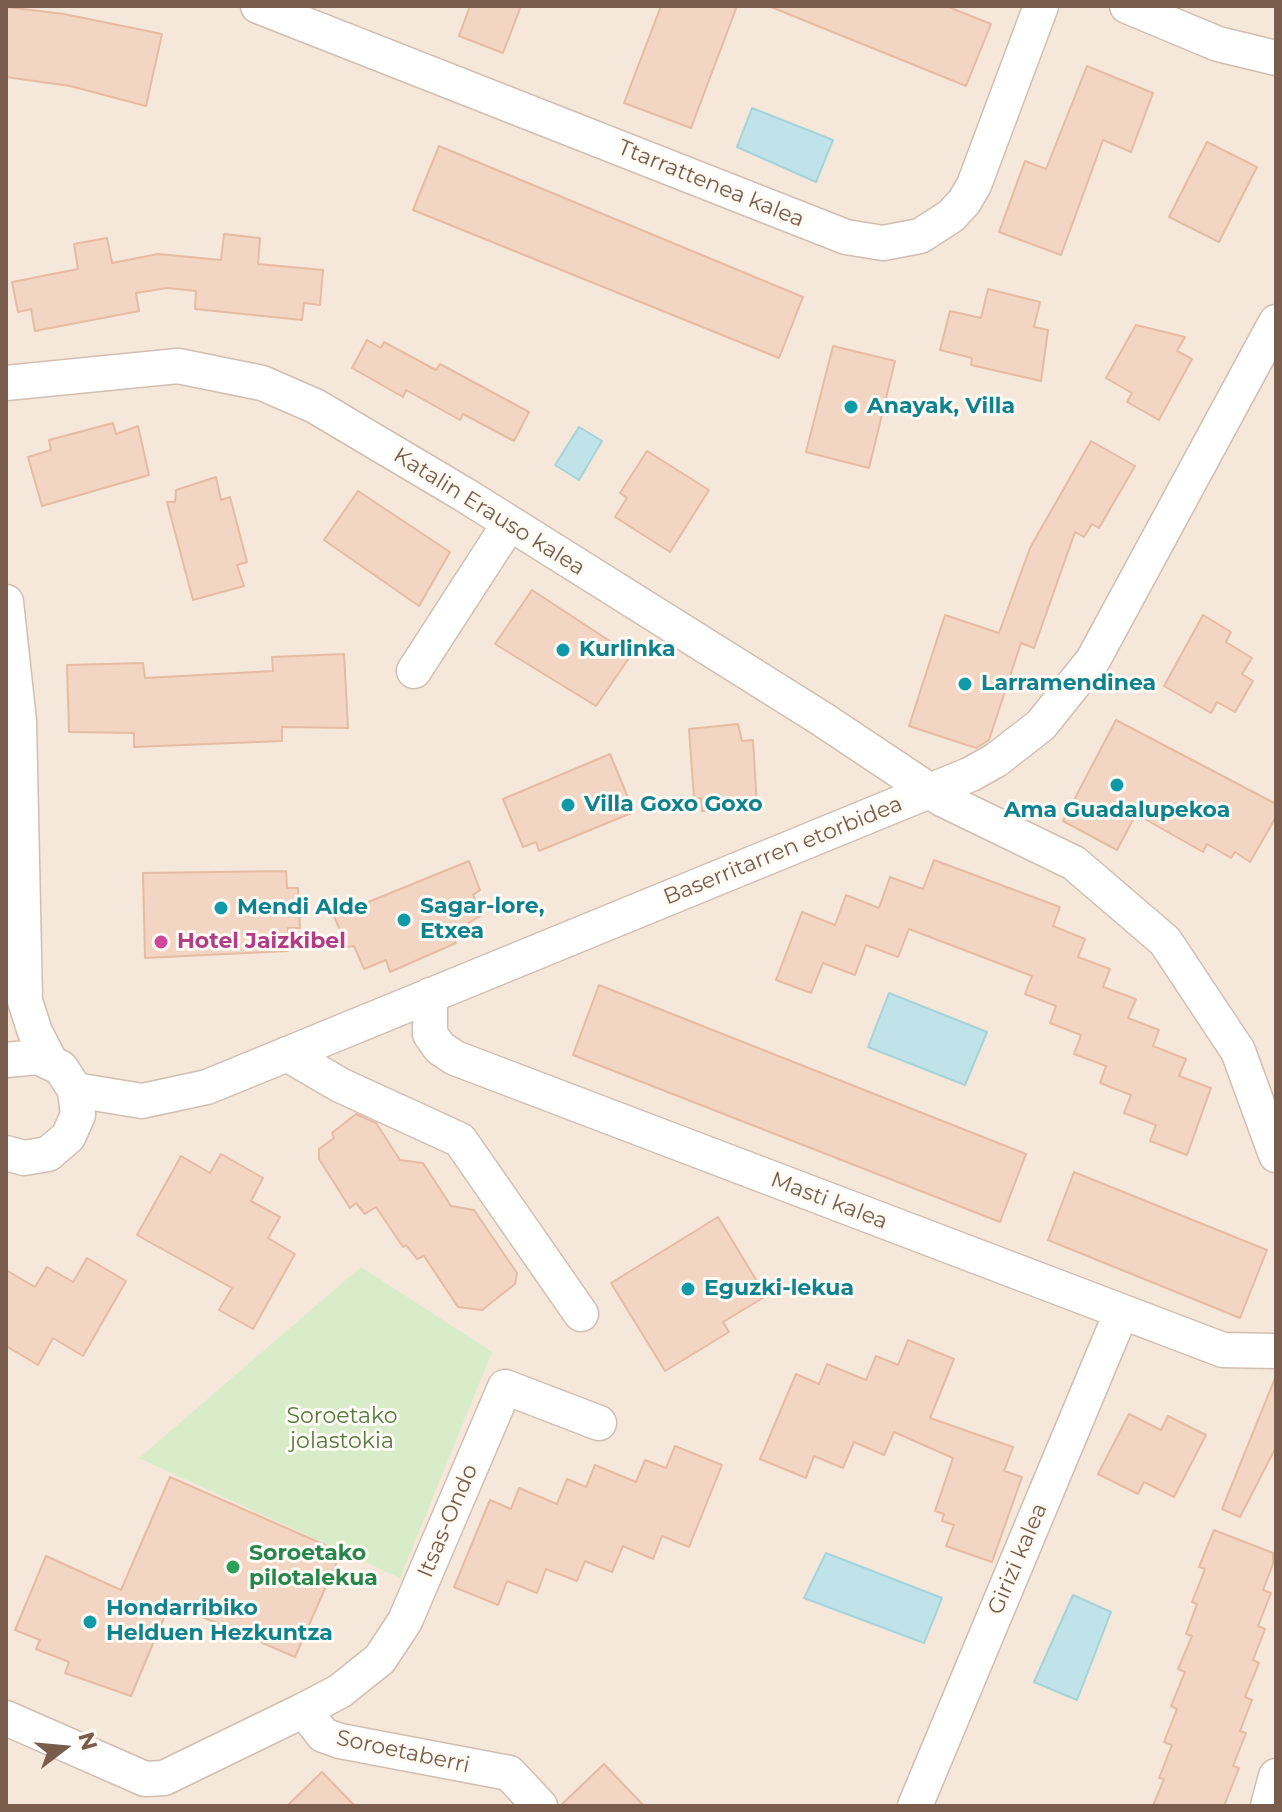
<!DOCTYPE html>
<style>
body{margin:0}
#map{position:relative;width:1282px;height:1812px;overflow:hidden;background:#fdf6ec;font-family:Montserrat,sans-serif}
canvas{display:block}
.frame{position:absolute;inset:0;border:8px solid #7a5c4d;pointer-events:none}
.north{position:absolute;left:24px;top:1708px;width:80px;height:80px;-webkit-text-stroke:6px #fffaf3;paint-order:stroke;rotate:74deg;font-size:22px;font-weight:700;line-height:32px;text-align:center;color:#7a5c4d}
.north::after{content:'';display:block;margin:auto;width:28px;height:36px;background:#7a5c4d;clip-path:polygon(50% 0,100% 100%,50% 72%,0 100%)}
</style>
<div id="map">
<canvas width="1282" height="1812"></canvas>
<div class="frame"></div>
<div class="north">N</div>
</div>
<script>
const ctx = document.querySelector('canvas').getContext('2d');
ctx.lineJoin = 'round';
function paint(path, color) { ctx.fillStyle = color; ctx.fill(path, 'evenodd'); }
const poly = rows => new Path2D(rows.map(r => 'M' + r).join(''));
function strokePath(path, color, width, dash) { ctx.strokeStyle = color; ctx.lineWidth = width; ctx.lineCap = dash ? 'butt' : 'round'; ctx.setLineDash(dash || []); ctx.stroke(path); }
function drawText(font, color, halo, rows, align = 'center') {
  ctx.font = font + ' Montserrat,sans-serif'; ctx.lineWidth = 6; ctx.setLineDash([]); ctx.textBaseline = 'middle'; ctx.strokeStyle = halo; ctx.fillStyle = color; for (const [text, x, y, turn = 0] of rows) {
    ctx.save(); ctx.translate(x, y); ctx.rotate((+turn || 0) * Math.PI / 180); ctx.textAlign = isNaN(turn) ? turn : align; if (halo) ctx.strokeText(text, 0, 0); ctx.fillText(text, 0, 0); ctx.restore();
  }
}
paint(poly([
 [6,6,1276,6,1276,1806,6,1806]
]), '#f5e8da');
paint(poly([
 [361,1267,492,1352,400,1578,139,1458]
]), '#d8ecc9');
const water = poly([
 [752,108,833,140,816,182,737,147,752,108],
 [579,427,602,441,579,480,555,465,579,427],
 [889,993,987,1032,965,1085,868,1047,889,993],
 [826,1553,942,1598,924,1643,804,1598,826,1553],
 [1073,1595,1111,1612,1077,1700,1034,1682,1073,1595]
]);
paint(water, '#bfe3e8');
strokePath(water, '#a5d3da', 2);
const building = poly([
 [470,6,521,6,503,53,459,36,470,6],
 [661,6,737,6,691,128,624,103,661,6],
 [946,6,991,24,966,86,771,7,946,6],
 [6,7,64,14,162,34,146,106,70,86,6,77,6,7],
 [1087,66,1153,93,1131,152,1103,140,1061,255,999,232,1025,161,1046,169,1087,66],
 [1207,142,1257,167,1219,242,1169,217,1207,142],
 [439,146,803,297,779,358,413,210,439,146],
 [224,234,260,238,258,264,323,270,320,305,304,303,302,320,195,309,196,291,167,288,136,293,139,311,35,331,31,309,18,312,12,282,78,269,74,244,107,238,112,263,158,254,221,260,224,234],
 [988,289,1040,302,1034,327,1048,330,1041,381,971,365,972,358,940,350,950,311,981,318,988,289],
 [1136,325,1185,337,1177,351,1192,359,1159,420,1127,402,1132,393,1106,378,1136,325],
 [367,340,381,348,384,342,436,370,440,364,529,412,514,441,463,414,460,420,406,390,403,397,352,368,367,340],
 [833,346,895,361,869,468,806,452,833,346],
 [113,423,116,434,138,426,149,475,42,506,28,457,51,450,49,440,113,423],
 [1091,441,1135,466,1099,528,1092,524,1084,537,1075,532,1034,648,1021,643,989,740,976,748,909,726,945,615,999,633,1030,548,1091,441],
 [647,451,709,490,670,552,615,517,627,498,620,493,647,451],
 [216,477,221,500,230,497,247,562,237,565,244,586,193,600,167,502,175,502,176,490,216,477],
 [358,491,450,552,419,606,324,540,358,491],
 [532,590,631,655,596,706,495,644,532,590],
 [1203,615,1231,632,1226,642,1252,658,1242,674,1253,681,1235,712,1217,702,1211,713,1164,686,1203,615],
 [344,654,348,728,282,727,282,741,134,747,134,733,69,732,67,665,143,663,145,678,273,671,272,657,344,654],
 [1116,720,1276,804,1276,817,1250,862,1235,852,1231,858,1207,844,1203,852,1136,814,1117,850,1063,821,1116,720],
 [738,724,742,741,753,740,757,807,702,811,701,798,694,799,689,729,738,724],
 [610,754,634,812,539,851,536,842,523,847,503,799,610,754],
 [934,860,1060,907,1053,926,1085,939,1078,957,1110,969,1103,987,1136,999,1128,1018,1159,1030,1153,1046,1186,1059,1179,1076,1211,1088,1187,1155,1150,1141,1156,1125,1124,1113,1131,1095,1100,1083,1106,1066,1074,1054,1081,1035,1050,1023,1056,1006,1025,994,1032,976,909,929,898,957,866,945,855,975,823,963,811,993,776,980,802,912,835,925,846,895,879,908,890,877,923,889,934,860],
 [469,861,480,890,473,895,482,915,450,934,456,943,390,972,386,960,364,969,354,946,347,947,334,916,469,861],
 [286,871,287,888,298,888,300,928,288,928,288,951,145,958,143,873,286,871],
 [599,985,1026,1154,1000,1222,573,1055,599,985],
 [356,1114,376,1123,400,1160,423,1163,451,1206,474,1210,517,1273,515,1284,482,1310,458,1307,424,1256,417,1259,406,1245,403,1247,376,1207,365,1214,356,1203,350,1208,319,1159,319,1149,334,1138,332,1133,356,1114],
 [221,1154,263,1178,251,1201,280,1217,268,1238,295,1254,253,1329,219,1310,232,1288,137,1235,181,1156,210,1173,221,1154],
 [1074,1172,1267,1250,1240,1318,1048,1240,1074,1172],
 [718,1217,766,1296,723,1322,729,1332,665,1371,611,1283,718,1217],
 [87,1258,126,1281,83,1356,53,1338,38,1365,6,1346,6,1270,35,1287,47,1267,73,1282,87,1258],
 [908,1340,954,1359,930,1418,1013,1447,1004,1471,1022,1477,992,1562,946,1546,954,1525,942,1521,944,1514,935,1511,953,1458,894,1432,884,1455,854,1442,843,1468,814,1456,806,1478,760,1459,796,1374,819,1384,827,1364,866,1380,876,1356,898,1365,908,1340],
 [1275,1378,1276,1447,1240,1517,1222,1509,1275,1378],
 [1129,1414,1161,1430,1168,1416,1206,1435,1174,1497,1144,1482,1138,1494,1098,1474,1129,1414],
 [675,1446,722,1465,689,1547,662,1536,653,1559,623,1546,612,1572,585,1561,577,1581,546,1569,537,1593,507,1581,498,1605,454,1587,490,1500,511,1509,519,1488,557,1504,567,1479,586,1487,595,1465,636,1482,645,1460,666,1468,675,1446],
 [170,1477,341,1552,295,1657,170,1603,131,1696,65,1673,69,1662,36,1649,40,1640,15,1630,46,1556,121,1590,170,1477],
 [1214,1530,1273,1553,1273,1564,1263,1590,1271,1593,1258,1626,1265,1629,1253,1660,1259,1663,1245,1697,1252,1700,1240,1731,1246,1733,1233,1766,1239,1768,1224,1806,1153,1806,1164,1779,1159,1778,1172,1745,1164,1742,1177,1709,1171,1706,1185,1672,1178,1669,1192,1636,1186,1634,1197,1604,1192,1602,1205,1569,1199,1567,1214,1530],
 [604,1764,644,1806,560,1806,604,1764],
 [322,1772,355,1806,287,1806,322,1772]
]);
paint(building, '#f3d5c3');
strokePath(building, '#e6bba3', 2);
const minor = poly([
 [258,6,846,237,883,243,920,236,951,216,964,202,974,185,1041,6],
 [1127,6,1218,44,1276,58],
 [6,383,178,366,262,383,315,406,465,495,822,719,942,799,1074,863,1165,941,1238,1051,1276,1155],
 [6,602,19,721,25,1001,35,1032,50,1061],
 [414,671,509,524],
 [430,995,430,1034,440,1048,455,1058,1223,1350,1276,1351],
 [287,1054,340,1085,460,1140,581,1314],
 [6,1060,38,1057,61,1068,75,1090,78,1115,68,1137,48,1154,24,1158,6,1153],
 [75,1090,142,1101,207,1087,971,774,996,760,1041,725,1093,660,1276,322],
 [304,1710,323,1735,340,1741,509,1773,540,1806],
 [6,1718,145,1779,164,1778,304,1710,340,1691,380,1659,405,1621,505,1387,599,1423],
 [915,1806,1121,1313],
 [1268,1806,1276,1776]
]);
strokePath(minor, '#d1beb0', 37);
strokePath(minor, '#fff', 34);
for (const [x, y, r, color] of [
 [851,407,8,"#0f9aa8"],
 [563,650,8,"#0f9aa8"],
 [965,684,8,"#0f9aa8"],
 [1117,785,8,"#0f9aa8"],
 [568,805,8,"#0f9aa8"],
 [221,908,8,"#0f9aa8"],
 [404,920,8,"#0f9aa8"],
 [161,942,8,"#d1479c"],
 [688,1289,8,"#0f9aa8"],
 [233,1567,8,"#2e9e5b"],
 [90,1622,8,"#0f9aa8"]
]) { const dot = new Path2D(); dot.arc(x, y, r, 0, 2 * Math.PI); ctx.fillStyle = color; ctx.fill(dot); strokePath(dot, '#fffaf3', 3); }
drawText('22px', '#7a5c4d', '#fffaf3', [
 ["Ttarrattenea kalea",711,184,22],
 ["Katalin Erauso kalea",489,512,32],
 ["Baserritarren etorbidea",783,851,-22],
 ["Masti kalea",829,1201,21],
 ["Itsas-Ondo",448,1521,-67],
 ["Girizi kalea",1018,1559,-67],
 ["Soroetaberri",403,1752,12]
]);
drawText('bold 22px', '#0d838f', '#fffaf3', [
 ["Anayak, Villa",867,407],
 ["Kurlinka",579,650],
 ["Larramendinea",981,684],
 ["Villa Goxo Goxo",584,805],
 ["Ama Guadalupekoa",1117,811,"center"],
 ["Sagar-lore,",420,907],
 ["Etxea",420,932],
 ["Mendi Alde",237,908],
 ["Eguzki-lekua",704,1289],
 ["Hondarribiko",106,1609],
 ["Helduen Hezkuntza",106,1634]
], 'left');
drawText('bold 22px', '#b23c85', '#fffaf3', [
 ["Hotel Jaizkibel",177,942]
], 'left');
drawText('22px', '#537a41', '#fffaf3', [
 ["Soroetako",342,1417],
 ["jolastokia",342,1442]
]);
drawText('bold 22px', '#27864d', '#fffaf3', [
 ["Soroetako",249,1554],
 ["pilotalekua",249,1579]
], 'left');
</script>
